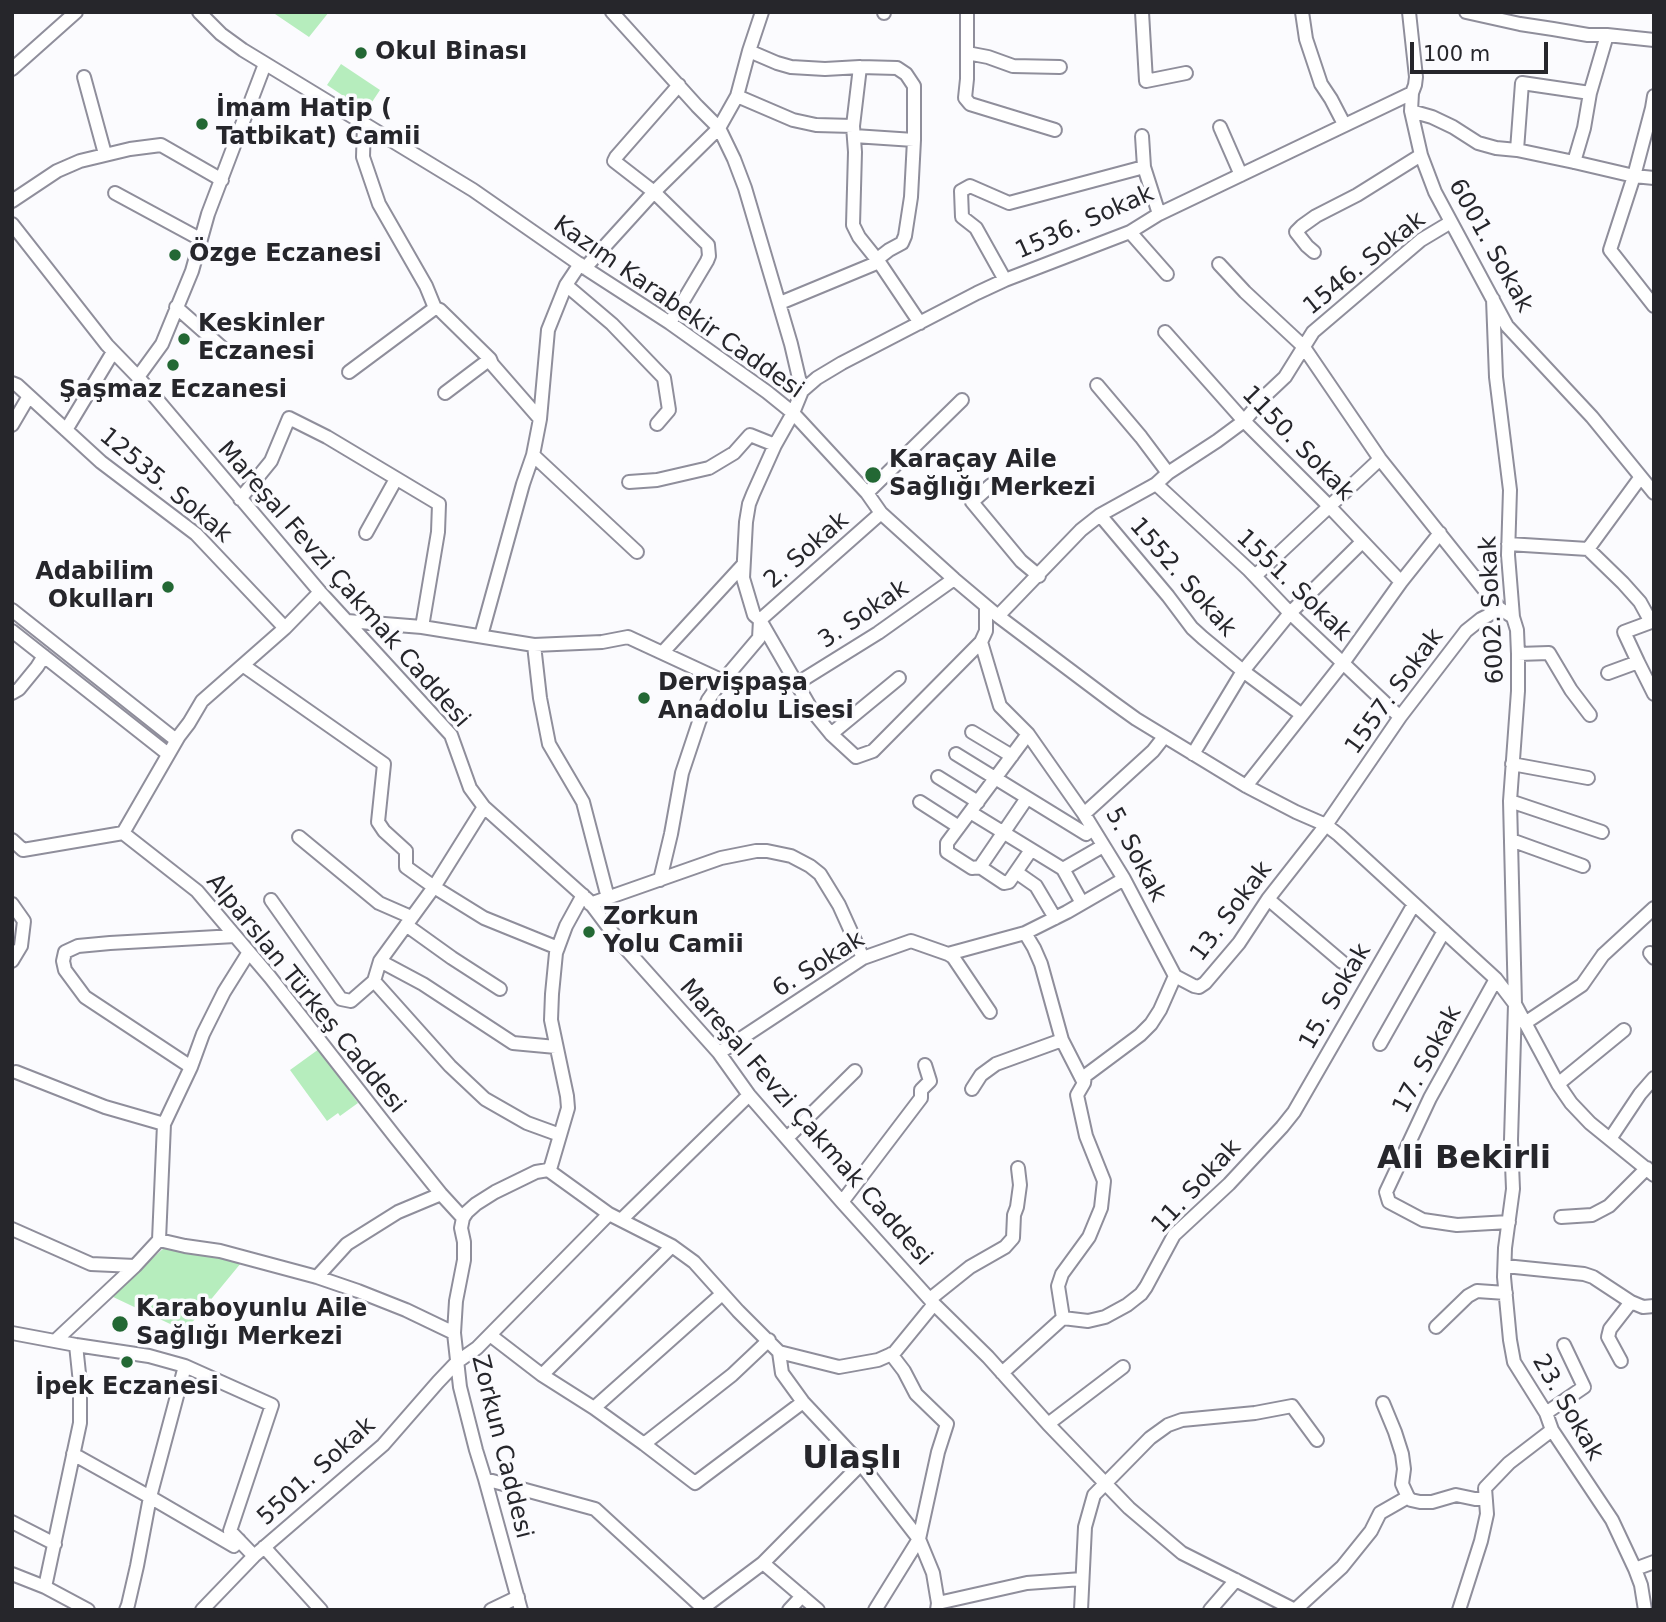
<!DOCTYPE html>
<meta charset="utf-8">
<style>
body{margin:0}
#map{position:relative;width:1666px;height:1622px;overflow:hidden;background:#fbfbfe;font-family:"DejaVu Sans",sans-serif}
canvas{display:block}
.frame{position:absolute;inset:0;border:14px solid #26262b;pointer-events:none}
.scale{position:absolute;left:1410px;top:42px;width:138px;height:32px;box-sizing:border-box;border:4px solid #26262b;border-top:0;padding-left:9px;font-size:21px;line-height:24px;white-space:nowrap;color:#26262b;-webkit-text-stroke:5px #fbfbfe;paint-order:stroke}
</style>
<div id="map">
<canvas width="1666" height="1622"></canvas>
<div class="frame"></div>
<div class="scale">100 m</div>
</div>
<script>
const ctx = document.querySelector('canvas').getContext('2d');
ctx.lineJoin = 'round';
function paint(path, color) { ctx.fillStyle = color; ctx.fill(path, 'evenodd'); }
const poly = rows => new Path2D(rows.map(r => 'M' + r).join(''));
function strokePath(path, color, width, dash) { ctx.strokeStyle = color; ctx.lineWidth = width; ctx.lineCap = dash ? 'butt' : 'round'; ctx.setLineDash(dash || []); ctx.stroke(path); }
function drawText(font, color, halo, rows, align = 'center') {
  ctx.font = font + ' "DejaVu Sans",sans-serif'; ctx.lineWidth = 7; ctx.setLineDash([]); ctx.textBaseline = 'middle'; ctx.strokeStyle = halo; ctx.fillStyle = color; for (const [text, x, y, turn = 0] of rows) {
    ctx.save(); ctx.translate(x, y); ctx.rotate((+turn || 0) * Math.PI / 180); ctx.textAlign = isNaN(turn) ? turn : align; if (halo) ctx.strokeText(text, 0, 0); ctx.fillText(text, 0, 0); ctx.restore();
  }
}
paint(poly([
 [276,12,329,12,309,37,275,14],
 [341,64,380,90,366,111,327,85],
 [319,1049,358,1103,340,1116,338,1113,327,1121,290,1070],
 [165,1247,241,1263,185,1331,111,1296]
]), '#b6edbd');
const minor = poly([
 [199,12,221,34,243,50,473,190,585,268,670,323,767,392,793,413,867,493,881,513,954,579,998,616,1111,701,1136,719,1246,786,1296,812,1326,825,1339,835,1496,979,1515,1004,1558,1084,1571,1103,1590,1123,1654,1175],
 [612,12,697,106,719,128,734,159,745,188,791,344,802,391],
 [884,12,884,13],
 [967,12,967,79,965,98,970,104,1055,130],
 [1142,12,1146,81,1186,73],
 [1302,12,1306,39,1321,84,1331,99,1344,124],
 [1409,12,1416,77,1415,85,1412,93,1411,111,1421,155,1435,192,1507,326,1592,417,1654,493],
 [1466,12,1520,24,1553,29,1588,35,1607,35,1654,40],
 [749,51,777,63,791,67,825,69,860,67,897,68,906,74,914,86,914,140,911,197,905,236,902,243,889,250,880,257,879,262,780,303],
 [967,53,988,57,1013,66,1060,67],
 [860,67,853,126,855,152,853,225,859,237,879,262,920,323],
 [12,69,76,12],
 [84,77,105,154],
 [737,96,793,120,816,125,853,126],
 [1654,96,1652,108,1634,176,1610,250,1654,306],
 [1411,111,1432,117,1453,127,1478,143,1496,148,1517,150,1574,162,1634,176,1654,178],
 [364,123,363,157,379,204,426,286,435,308,440,310,490,359,492,364,540,419],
 [1220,127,1241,175],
 [854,136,914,140],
 [1142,136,1144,167],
 [1517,150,1522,83,1590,93],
 [1574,162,1584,128,1590,93,1607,35],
 [115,193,200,239],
 [12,201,57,171,80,161,130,149,161,145,222,180],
 [12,224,107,345,138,377,320,592,451,735,470,788,484,807,588,900,618,940,719,1053,749,1095,842,1202,934,1304,988,1357,1048,1424,1129,1508,1182,1553,1295,1610],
 [1130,232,1167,274],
 [1314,252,1307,246,1296,232,1302,226,1316,216,1357,195,1421,155],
 [1219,264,1245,292,1303,346,1380,459,1499,608],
 [585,268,654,192,719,128,737,96,749,51,762,12],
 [1005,280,976,228,962,217,961,191,970,186,1009,203,1144,167,1159,214],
 [566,285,612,324,664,378,669,410,657,424],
 [1493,299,1496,377,1510,490,1508,555,1513,617,1517,630,1518,654,1518,691,1510,801,1515,1004,1511,1140,1513,1189,1505,1248,1504,1277,1510,1340,1514,1362,1546,1413,1552,1430,1612,1520,1635,1569,1641,1585,1645,1610],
 [176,307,227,352],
 [670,323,707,261,709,256,708,245,654,192,614,161,616,157,679,85],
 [1165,332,1244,421,1329,506,1401,582],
 [349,372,435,308],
 [138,377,162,344,192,271,208,214,265,64],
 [12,383,17,385,101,462,196,534,285,628],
 [1097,385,1141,437,1168,473],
 [445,393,490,359],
 [12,425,29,396],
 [66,430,113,352],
 [533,455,637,552],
 [629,482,657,480,709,468,734,453,750,435,775,445],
 [1156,484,1249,570,1290,613,1400,717],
 [991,485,972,502,1021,561,1039,576],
 [867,493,962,400],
 [240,499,271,461,289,418,327,437,439,504,438,532,422,627],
 [881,513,760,620,813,712,831,734,899,678],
 [1100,515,1168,596,1192,628,1203,638,1243,671,1302,715],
 [366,533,396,479],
 [1508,544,1588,549,1640,478],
 [1588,549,1623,583,1640,602,1651,622,1654,620],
 [1255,576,1380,459],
 [986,606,986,631,981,642,1000,706,1028,734,1084,814],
 [12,610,176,740],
 [998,616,1081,530,1100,515,1156,484,1168,473,1217,441,1244,421,1268,393,1285,377,1313,332,1421,240,1451,222],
 [347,621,422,627,534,645,602,642,628,637,723,681],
 [12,631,168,754],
 [481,636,523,484,533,455,540,419,548,330,566,285,580,264],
 [534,645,540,698,549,744,583,802,608,898],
 [663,652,742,566],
 [1518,654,1549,653,1571,690,1590,715],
 [1638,662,1624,632,1651,622],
 [244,666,384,764,378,822,384,831,406,851,406,867,434,887,484,918,558,948],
 [1608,673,1638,662,1654,694],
 [796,684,878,633,954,579],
 [12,693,19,689,37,667,44,656],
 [972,732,1012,756],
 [831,734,856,757,873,751,981,642],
 [1164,737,1153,751,1084,814,1124,879,1175,976],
 [956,754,1086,834,1093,829],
 [1193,754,1243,671,1290,613,1362,542],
 [1512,764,1588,778],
 [938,777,978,802],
 [1246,786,1343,663,1401,582,1440,533],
 [1027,798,980,867,972,868,947,852,947,843,1028,734],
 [1510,801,1602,832],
 [920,802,959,827],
 [970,812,1063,869,1103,846],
 [123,833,179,736,189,723,202,701,285,628,320,592],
 [299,837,379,903,411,917],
 [12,840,23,850,123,833,197,891,270,977,396,1138,441,1194,463,1218],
 [1511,840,1583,866],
 [980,867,1004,883,1009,882,1031,850],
 [1063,869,1082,903],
 [1016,872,1036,886,1055,918],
 [660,880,671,834,682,773,699,722,708,700,715,690,759,638,760,620,754,615,743,578,746,522,749,504,753,494,775,445,793,413,802,391,817,378,842,363,977,293,1005,280,1130,232,1159,214,1412,93],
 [1268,899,1342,962],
 [271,900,341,999,351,1001,374,981,380,961,434,887,484,807],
 [12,904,24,921,21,946,12,961],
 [590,904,721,858,756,851,767,851,791,856,810,866,820,874,839,905,863,958],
 [406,925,452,958,500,989],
 [1025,933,1034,948,1041,964,1062,1040],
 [1650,953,1654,958],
 [948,954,953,957,990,1012],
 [380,961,423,984,513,1043,556,1047],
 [1496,979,1430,1098,1386,1192,1389,1202,1423,1220,1457,1225,1509,1222],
 [374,981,450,1066,485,1099,527,1123,560,1135],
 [1525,1023,1582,985,1603,955,1654,908],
 [1380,1044,1444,931],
 [719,1053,863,958,911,941,948,954,1025,933,1067,912,1124,879],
 [191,1067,85,997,65,970,63,961,65,952,78,946,110,943,235,936],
 [16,1072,105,1107,164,1124],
 [1558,1084,1624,1030],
 [972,1089,981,1075,996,1064,1062,1040,1084,1083],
 [787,1138,855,1071],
 [1610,1139,1640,1094,1654,1078],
 [548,1170,609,1214,672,1246,694,1262,738,1311,779,1352,839,1367,878,1360,894,1353,934,1304],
 [842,1202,921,1098,921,1090,930,1081,925,1065],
 [1561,1217,1592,1215,1609,1206,1647,1168],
 [621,1220,749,1095],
 [12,1229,91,1264,135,1266,55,1341],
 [159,1240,164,1124,191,1067,203,1034,224,992,249,952],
 [135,1266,159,1240,185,1246,220,1251,317,1277,358,1291,406,1310,454,1333],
 [1505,1266,1584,1274,1593,1277,1631,1302,1643,1307,1654,1306],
 [317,1277,347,1244,398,1212,441,1194],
 [930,1299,970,1267,1005,1247,1013,1238,1014,1215,1017,1207,1020,1185,1018,1168],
 [1063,1318,1088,1321,1105,1317,1127,1305,1141,1294,1146,1287,1174,1235,1229,1184,1282,1127,1294,1112,1414,904],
 [1436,1327,1468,1296,1477,1291,1506,1293],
 [12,1333,76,1345,149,1356,185,1366,272,1405,230,1531,254,1556],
 [490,1335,542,1375,594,1408,644,1444,695,1483,803,1402],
 [779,1352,782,1373,803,1402,861,1464,919,1539,933,1573,938,1603,937,1610],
 [1621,1361,1608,1337,1610,1329,1631,1302],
 [185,1366,150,1497,234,1546,239,1540],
 [1002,1373,1063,1318,1058,1286,1062,1274,1089,1237,1101,1208,1104,1181,1086,1136,1077,1095,1084,1083,1085,1076,1140,1035,1151,1024,1160,1010,1175,976,1194,986,1199,987,1205,983,1239,943,1268,899,1326,825,1400,717,1466,631,1481,619,1487,616,1499,608,1513,617],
 [542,1375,672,1246],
 [1383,1403,1395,1432,1402,1454,1404,1469,1402,1484,1408,1497,1411,1500,1420,1502,1432,1502,1456,1495,1475,1499,1485,1499],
 [594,1408,722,1294],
 [1546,1413,1584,1387,1564,1345],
 [1048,1424,1123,1367],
 [644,1444,732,1375,769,1340],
 [73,1454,150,1497,137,1566,128,1605,126,1610],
 [485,1479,595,1509,703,1608,763,1563,861,1464],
 [12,1522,55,1544],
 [264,1547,321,1610],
 [763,1563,818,1610],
 [1635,1569,1654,1562],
 [12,1574,45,1587,88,1610],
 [45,1587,80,1423,80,1383,76,1345],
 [938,1603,1027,1583,1082,1579],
 [202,1610,254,1556,383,1445,438,1382,457,1362,477,1348,609,1214],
 [491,1610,518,1597],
 [521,1610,485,1479,476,1450,460,1387,454,1333,456,1301,464,1260,464,1242,461,1228,463,1218,467,1212,476,1204,495,1192,536,1172,548,1170,551,1166,568,1108,567,1096,551,1020,552,994,556,953,566,926,583,895],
 [789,1610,802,1596],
 [875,1610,919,1539,938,1452,947,1424,916,1394,904,1371,891,1354],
 [1081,1610,1085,1527,1094,1495,1150,1438,1168,1425,1182,1420,1255,1413,1292,1406,1317,1440],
 [1210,1610,1236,1580],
 [1295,1610,1342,1567,1371,1531,1380,1513,1408,1497],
 [1459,1610,1481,1541,1487,1514,1485,1488,1509,1463,1552,1430]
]);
strokePath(minor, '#8f8e9b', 16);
strokePath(minor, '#fff', 12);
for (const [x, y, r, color] of [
 [361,53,7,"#236834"],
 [202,124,7,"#236834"],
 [175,255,7,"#236834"],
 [184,339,7,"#236834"],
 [173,365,7,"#236834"],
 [873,475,9,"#236834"],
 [168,587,7,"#236834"],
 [644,698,7,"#236834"],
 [589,932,7,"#236834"],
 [120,1324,9,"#236834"],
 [127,1362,7,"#236834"]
]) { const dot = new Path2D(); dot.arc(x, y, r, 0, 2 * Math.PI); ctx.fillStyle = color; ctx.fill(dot); strokePath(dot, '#fbfbfe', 2.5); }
drawText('bold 24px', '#26262b', '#fbfbfe', [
 ["Okul Binası",375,53],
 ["İmam Hatip (",216,110],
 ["Tatbikat) Camii",216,138],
 ["Özge Eczanesi",189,255],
 ["Keskinler",198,325],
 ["Eczanesi",198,353],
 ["Şaşmaz Eczanesi",173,391,"center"],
 ["Karaçay Aile",889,461],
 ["Sağlığı Merkezi",889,489],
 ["Adabilim",154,573,"right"],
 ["Okulları",154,601,"right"],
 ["Dervişpaşa",658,684],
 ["Anadolu Lisesi",658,712],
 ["Zorkun",603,918],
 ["Yolu Camii",603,946],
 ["Karaboyunlu Aile",136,1310],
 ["Sağlığı Merkezi",136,1338],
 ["İpek Eczanesi",127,1388,"center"]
], 'left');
drawText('24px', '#26262b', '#fbfbfe', [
 ["1536. Sokak",1085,223,-24],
 ["6001. Sokak",1490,246,61],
 ["1546. Sokak",1365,264,-39],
 ["Kazım Karabekir Caddesi",678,308,35],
 ["1150. Sokak",1297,444,46],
 ["12535. Sokak",165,486,40],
 ["2. Sokak",807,551,-41],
 ["1552. Sokak",1182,578,49],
 ["Mareşal Fevzi Çakmak Caddesi",343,585,49],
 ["1551. Sokak",1293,586,44],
 ["6002. Sokak",1493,610,-93],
 ["3. Sokak",864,615,-34],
 ["1557. Sokak",1395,692,-54],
 ["5. Sokak",1135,855,62],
 ["13. Sokak",1232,912,-53],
 ["6. Sokak",819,965,-32],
 ["Alparslan Türkeş Caddesi",305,994,51],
 ["15. Sokak",1336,997,-60],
 ["17. Sokak",1428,1060,-62],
 ["Mareşal Fevzi Çakmak Caddesi",805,1123,49],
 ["11. Sokak",1197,1187,-47],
 ["23. Sokak",1567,1408,60],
 ["Zorkun Caddesi",501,1447,76],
 ["5501. Sokak",317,1472,-42]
]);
drawText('bold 32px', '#26262b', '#fbfbfe', [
 ["Ali Bekirli",1464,1160],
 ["Ulaşlı",852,1460]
]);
</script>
